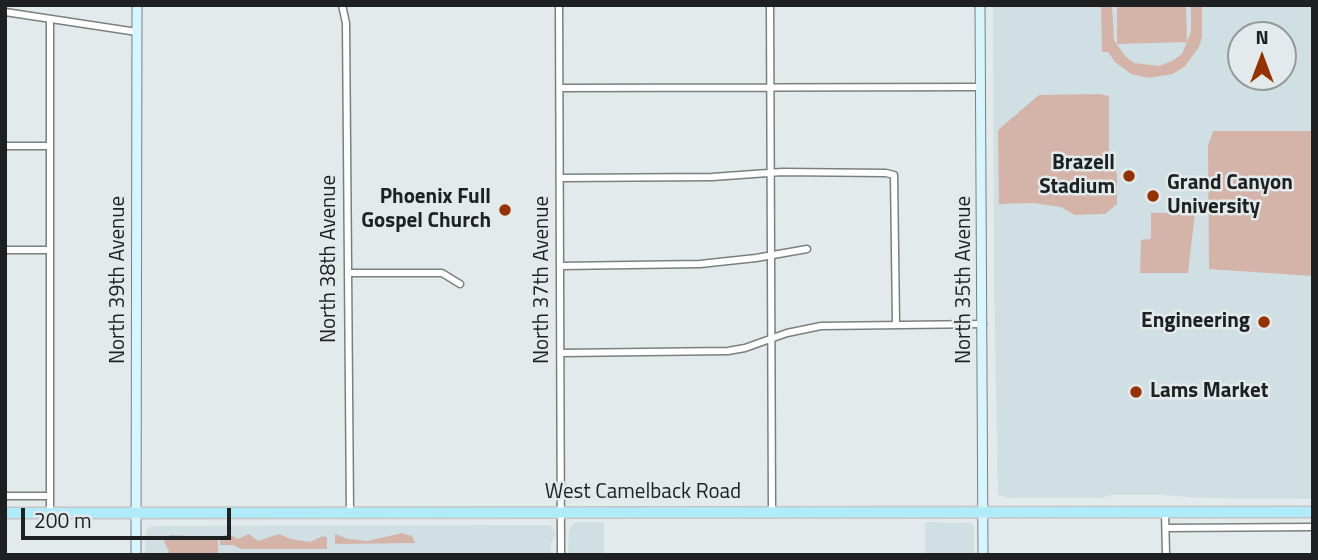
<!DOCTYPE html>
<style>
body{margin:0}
#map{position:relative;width:1318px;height:560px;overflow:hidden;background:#e3eaec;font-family:"Titillium Web",sans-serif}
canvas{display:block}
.frame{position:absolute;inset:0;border:7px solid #1e2021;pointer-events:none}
.north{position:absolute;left:1227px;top:21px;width:70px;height:70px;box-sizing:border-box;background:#e3eaec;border:2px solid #94999b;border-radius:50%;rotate:0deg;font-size:19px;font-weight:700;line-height:28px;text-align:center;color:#1e2021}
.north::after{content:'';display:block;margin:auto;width:24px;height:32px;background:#963200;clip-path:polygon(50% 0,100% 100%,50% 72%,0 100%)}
.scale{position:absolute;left:21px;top:508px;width:210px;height:32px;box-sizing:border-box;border:4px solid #1e2021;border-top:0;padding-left:9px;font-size:21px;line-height:24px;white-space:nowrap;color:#1e2021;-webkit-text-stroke:5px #e3eaec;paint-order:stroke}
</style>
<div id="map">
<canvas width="1318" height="560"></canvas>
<div class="frame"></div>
<div class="north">N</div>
<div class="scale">200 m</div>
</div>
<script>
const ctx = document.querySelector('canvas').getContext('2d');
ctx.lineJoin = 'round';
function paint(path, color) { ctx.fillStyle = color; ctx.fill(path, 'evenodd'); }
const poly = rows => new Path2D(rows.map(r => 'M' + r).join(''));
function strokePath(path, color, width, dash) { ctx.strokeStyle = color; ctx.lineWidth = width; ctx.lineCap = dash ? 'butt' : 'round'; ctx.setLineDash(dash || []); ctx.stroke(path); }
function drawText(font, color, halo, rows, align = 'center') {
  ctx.font = font + ' "Titillium Web",sans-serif'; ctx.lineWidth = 5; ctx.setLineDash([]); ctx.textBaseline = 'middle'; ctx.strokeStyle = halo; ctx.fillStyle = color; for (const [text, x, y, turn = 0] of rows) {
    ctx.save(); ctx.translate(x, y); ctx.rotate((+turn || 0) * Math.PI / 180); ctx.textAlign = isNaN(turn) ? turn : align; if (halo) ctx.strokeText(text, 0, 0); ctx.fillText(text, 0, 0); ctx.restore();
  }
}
paint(poly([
 [993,5,1313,5,1313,499,1204,498,1160,495,1109,495,1103,498,1009,498,998,495,994,289],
 [1241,35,1283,35,1283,77,1241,77],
 [575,522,604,522,604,555,568,555,569,529],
 [925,522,971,523,974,527,974,555,925,555],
 [547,525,552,526,556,534,551,543,551,555,145,555,146,530,152,526]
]), '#d0dfe4');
paint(poly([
 [1101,5,1112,5,1114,40,1125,56,1134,63,1159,66,1172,61,1182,54,1191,32,1191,5,1202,5,1202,37,1199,47,1185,66,1173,74,1149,78,1131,74,1115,62,1108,52,1102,52],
 [1117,5,1186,5,1187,42,1117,44],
 [1100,94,1109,96,1109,157,1117,174,1117,204,1105,214,1075,215,1061,207,1033,203,999,204,998,130,1039,95],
 [1213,131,1313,131,1313,276,1209,269,1208,146],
 [1151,213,1195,213,1188,273,1140,273,1141,240,1151,239],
 [402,533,412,536,415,543,335,544,335,534,348,539,368,541],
 [249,534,258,541,279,534,291,539,310,542,323,536,327,537,327,549,241,549,233,545,220,545,220,538,225,535,230,535,238,539],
 [170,535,187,536,196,540,206,537,218,540,218,555,166,555,169,551,164,542]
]), '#d4b4a9');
const street = poly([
 [342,5,346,23,350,513],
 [559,5,561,555],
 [770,5,772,512],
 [5,12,137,32],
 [50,19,50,513],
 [560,88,980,87],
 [5,146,50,146],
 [560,178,712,177,782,172,886,173,894,175,896,324],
 [5,250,50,250],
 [560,266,700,264,756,258,807,249],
 [348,273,442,273,460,284],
 [561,353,728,351,745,348,787,333,821,326,983,324],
 [5,496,50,496],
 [1165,512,1166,555],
 [1166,528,1313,527]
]);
const secondary = poly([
 [980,5,983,555],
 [136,555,137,5]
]);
const primary = poly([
 [5,513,1313,512]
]);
strokePath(street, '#7a8082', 9);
strokePath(secondary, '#7a8082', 11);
strokePath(primary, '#c4c5c5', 13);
strokePath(street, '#fff', 6);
strokePath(secondary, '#d7f5fd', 9);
strokePath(primary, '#b0ebfa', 10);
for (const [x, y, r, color] of [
 [1129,176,7,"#963200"],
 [1153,196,7,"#963200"],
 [505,210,7,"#963200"],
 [1264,322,7,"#963200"],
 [1136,392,7,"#963200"]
]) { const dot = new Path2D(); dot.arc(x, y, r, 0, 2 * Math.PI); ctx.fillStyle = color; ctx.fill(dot); strokePath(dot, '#e3eaec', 2.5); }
drawText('bold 21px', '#1e2021', '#e3eaec', [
 ["Brazell",1115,164],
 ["Stadium",1115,188],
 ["Grand Canyon",1167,184,"left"],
 ["University",1167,208,"left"],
 ["Phoenix Full",491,198],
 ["Gospel Church",491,222],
 ["Engineering",1250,322],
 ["Lams Market",1150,392,"left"]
], 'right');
drawText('21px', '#1e2021', '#e3eaec', [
 ["North 38th Avenue",330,259,-90],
 ["North 39th Avenue",119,280,-90],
 ["North 37th Avenue",543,280,-90],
 ["North 35th Avenue",965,280,-90],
 ["West Camelback Road",643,493]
]);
</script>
